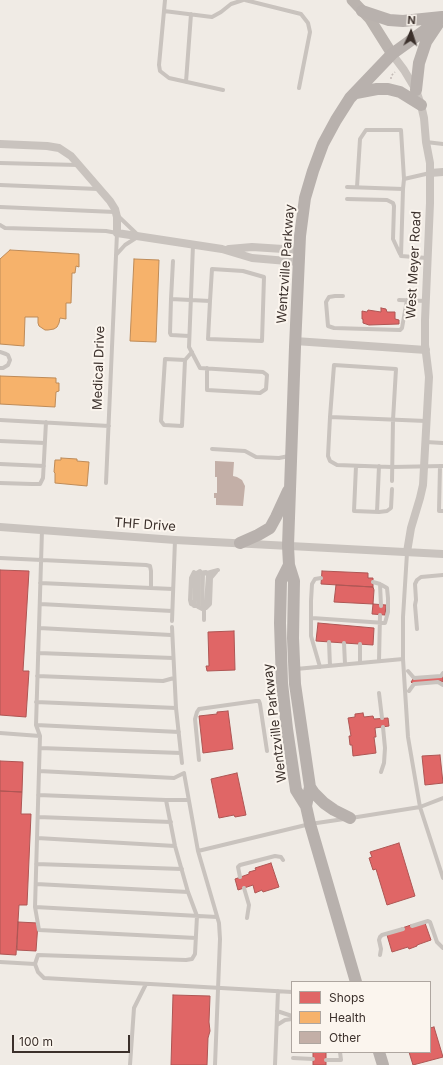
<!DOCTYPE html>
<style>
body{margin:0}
#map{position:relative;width:443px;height:1065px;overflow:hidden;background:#f0ebe5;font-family:Inter,sans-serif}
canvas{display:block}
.legend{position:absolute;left:291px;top:981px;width:140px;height:72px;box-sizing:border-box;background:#fbf5ee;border:1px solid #aea6a0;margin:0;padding:5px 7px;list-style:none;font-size:12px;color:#3b302b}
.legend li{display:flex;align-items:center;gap:8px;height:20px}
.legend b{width:20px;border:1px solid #aea6a0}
.north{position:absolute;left:391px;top:12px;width:40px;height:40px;-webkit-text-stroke:3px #fbf5ee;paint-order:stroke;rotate:3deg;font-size:11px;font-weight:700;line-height:16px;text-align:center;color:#3b302b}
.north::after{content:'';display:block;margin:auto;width:14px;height:18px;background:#3b302b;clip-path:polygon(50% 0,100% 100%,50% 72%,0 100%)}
.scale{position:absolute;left:12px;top:1035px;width:118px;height:18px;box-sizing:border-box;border:2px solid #3b302b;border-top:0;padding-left:5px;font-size:12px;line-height:14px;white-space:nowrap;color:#3b302b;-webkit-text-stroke:3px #fbf5ee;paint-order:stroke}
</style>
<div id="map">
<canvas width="443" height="1065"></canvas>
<ul class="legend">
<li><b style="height:11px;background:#e06666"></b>Shops</li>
<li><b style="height:11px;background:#f6b26b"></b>Health</li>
<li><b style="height:11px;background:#c3afa7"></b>Other</li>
</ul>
<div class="north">N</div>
<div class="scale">100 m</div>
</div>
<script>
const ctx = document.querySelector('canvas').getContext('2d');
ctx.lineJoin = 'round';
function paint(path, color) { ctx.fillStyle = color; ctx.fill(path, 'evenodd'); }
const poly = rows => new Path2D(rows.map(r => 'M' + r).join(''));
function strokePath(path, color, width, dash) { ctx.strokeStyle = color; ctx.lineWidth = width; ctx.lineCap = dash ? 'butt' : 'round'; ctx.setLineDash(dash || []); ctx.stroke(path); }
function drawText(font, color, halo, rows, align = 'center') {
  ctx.font = font + ' Inter,sans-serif'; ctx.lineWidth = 4; ctx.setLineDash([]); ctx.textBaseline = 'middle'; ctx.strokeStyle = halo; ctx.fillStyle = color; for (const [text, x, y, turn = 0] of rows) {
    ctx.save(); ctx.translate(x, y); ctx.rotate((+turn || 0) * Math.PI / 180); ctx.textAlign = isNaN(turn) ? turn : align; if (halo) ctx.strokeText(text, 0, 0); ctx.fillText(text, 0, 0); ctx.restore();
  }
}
const shops = poly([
 [381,308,386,309,387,312,395,312,395,319,399,320,399,324,369,325,363,323,363,319,362,319,362,311,367,312,368,310,381,312,381,308],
 [0,570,29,571,23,671,29,671,26,717,0,715,0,570],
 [322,571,368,573,368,578,373,578,373,587,321,584,322,571],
 [336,585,373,587,374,590,373,604,334,602,336,585],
 [373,604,386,605,385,615,372,614,373,604],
 [318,623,374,628,373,645,316,641,318,623],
 [234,631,235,670,207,671,206,666,209,666,208,632,234,631],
 [443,676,443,682,441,681,413,684,411,682,413,679,443,676],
 [228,711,233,749,203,753,199,716,217,714,217,712,228,711],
 [363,713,364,717,373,716,374,719,388,718,389,726,375,728,376,737,374,737,376,753,353,756,352,745,350,745,349,736,351,736,348,718,355,717,355,714,363,713],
 [440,755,443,783,425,785,422,756,440,755],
 [0,761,23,762,22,792,0,791,0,761],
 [237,773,246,815,235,817,234,815,219,818,211,779,237,773],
 [0,791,22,792,21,814,31,814,27,905,19,905,16,955,0,954,0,791],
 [399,843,415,896,387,905,376,869,373,870,369,858,372,857,370,852,399,843],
 [271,863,279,887,263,892,262,890,255,893,253,885,238,890,235,879,249,874,249,872,256,870,255,868,271,863],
 [18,922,38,923,36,951,17,950,18,922],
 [425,923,431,940,417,945,417,946,409,949,408,947,392,952,387,935,402,928,411,925,425,923],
 [173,995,210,996,209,1022,210,1031,208,1038,207,1065,171,1065,173,995],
 [434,1027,443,1057,413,1065,409,1052,430,1052,430,1028,434,1027],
 [313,1052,326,1052,326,1065,313,1065,313,1052]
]);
paint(shops, '#e06666');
strokePath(shops, '#ae5654', 1);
const health = poly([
 [10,250,79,254,79,267,76,266,75,273,72,273,71,303,66,303,66,319,60,318,59,323,57,327,54,329,48,330,45,330,39,326,38,323,38,317,25,317,24,346,0,344,0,259,10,250],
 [134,259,159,260,156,342,130,341,134,259],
 [0,376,56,378,56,383,59,383,59,391,56,392,55,407,0,404,0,376],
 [61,458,77,459,77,461,89,462,87,486,55,483,55,473,54,472,55,460,61,460,61,458]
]);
paint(health, '#f6b26b');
strokePath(health, '#be8b58', 1);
paint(poly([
 [215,461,234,462,233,476,237,477,242,480,245,486,243,506,216,505,216,498,214,498,214,493,217,493,217,477,215,477]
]), '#c3afa7');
strokePath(poly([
 [391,79,391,76,395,72]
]), '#c2bbb6', 1.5, [2, 2]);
strokePath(poly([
 [165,0,159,65,160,71,169,78,223,90],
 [245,0,301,14,308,23,310,32,299,88],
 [164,11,212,17,221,12,231,4,243,0],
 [186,82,191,14],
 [426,142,443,144],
 [0,163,78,165],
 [0,185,98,189],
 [347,187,403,189,401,256],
 [357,187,360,139,366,130,401,130,404,179],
 [403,189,404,179,430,173],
 [347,199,387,200,393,203,394,206,393,239,400,254],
 [0,207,115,212],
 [0,225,5,228,106,231,117,233,106,483],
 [193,245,189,347,200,368,263,372,267,375,266,389,260,393,207,390,207,368],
 [116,255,125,245,139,236,117,215],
 [401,256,427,258],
 [343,296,335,296,329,297,326,302,328,326,334,328,400,330,402,328,407,300],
 [171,299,173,261],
 [399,300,426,301],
 [189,336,171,335,170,333,171,299,210,301,208,339,262,341,264,277,243,271,212,269,210,301],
 [0,352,6,354,8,355,10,360,8,365,3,368,0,368],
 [185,360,182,426,164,425,161,421,165,359,185,360,192,352],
 [330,417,334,365,396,369,393,420,392,481],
 [0,420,109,426],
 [426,421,330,417,328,456,330,461,337,465,392,467,443,466],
 [0,441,45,443],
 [426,442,443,443],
 [212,449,245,451,256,457,279,458,289,456],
 [0,464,44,466],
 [356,466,354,511,379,512,387,511,391,508,392,489],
 [440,466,439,511,443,511],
 [0,483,32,484,40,484,43,478,46,422],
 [377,512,379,466],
 [42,530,36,725,40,736,35,907,39,930,196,938],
 [407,553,403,617,403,659,408,737,420,807,443,878],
 [0,558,146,565,150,566,151,571,151,588],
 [194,572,191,578,190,600,191,604,195,606],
 [40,583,173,589],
 [380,584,381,606],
 [40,604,172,611],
 [194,606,195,574,200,571],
 [206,608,210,604,211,578,216,572],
 [204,610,198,607,199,573,206,572],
 [204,610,206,604,208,575,212,573],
 [312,618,385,623,388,612,388,598,387,588,380,584,373,582],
 [204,620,204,610,202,608,203,574,218,570],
 [172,621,175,540],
 [172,627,176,708,182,763],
 [39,628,171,635],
 [417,629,415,605,416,600,415,584,417,580,421,577,443,575],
 [329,642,330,666],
 [344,643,345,664],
 [38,653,173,658],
 [379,661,380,615],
 [360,663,360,644],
 [320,667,311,636,311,601,312,584,315,579,321,578],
 [296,669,403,659],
 [408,671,414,678,441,676,443,673],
 [37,676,163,681,174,678],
 [409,691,414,684,438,682,443,685],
 [379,693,382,718],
 [36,702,176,708],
 [36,725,179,732],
 [0,733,40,736],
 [40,748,181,753],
 [199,760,195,719,197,712,199,709,256,701,259,701,260,704,267,751],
 [39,771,174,778,184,773,198,851,219,923,220,939,215,1065],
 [381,772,384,763,385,748,383,727],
 [38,795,166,800,188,800],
 [166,800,175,846,188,892,197,916,195,954,192,959,186,960,38,955,35,964,38,972,44,978,292,992],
 [38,817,171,822],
 [351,818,420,807,443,798],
 [37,838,175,846],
 [198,851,310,824,344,819],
 [36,864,182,869],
 [240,877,238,867,240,865,275,856,281,857,283,860],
 [36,884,188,892],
 [244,888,249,905,247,918],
 [35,907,217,917],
 [412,926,428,921,430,922,437,942,443,948],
 [380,955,381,949,379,940,380,937,382,935,403,929],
 [0,962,35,964],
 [277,1011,292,1016],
 [277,1025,285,1020,292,1019],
 [293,1058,313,1059],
 [326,1060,341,1060,340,1052],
 [130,1065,134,1008,146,984],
 [275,1065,278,991]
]), '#c9c3be', 4);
strokePath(poly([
 [392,54,404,70,416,90,421,105,424,118,426,142,430,163,430,203,425,320,425,345,429,377,423,485,420,498,411,528,407,552],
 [0,144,47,146,59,148,71,156,110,201,115,209,117,217,117,233,222,249,252,258,299,262],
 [430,173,443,172],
 [229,249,252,247,299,250],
 [295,341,426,350],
 [0,527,175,540,443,554]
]), '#c9c3be', 8);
strokePath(poly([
 [352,0,370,19,392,54]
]), '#bab3ae', 11);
strokePath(poly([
 [362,11,389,20,403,21,442,17],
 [416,90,419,63,426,42,438,24],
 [356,93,377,89,388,89,400,92,421,105],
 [240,543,258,535,270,528,276,517,288,491],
 [289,565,281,581,280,623,282,683,287,729,296,790,306,806,310,824,356,982],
 [310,787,314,793,324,803,334,810,350,818],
 [306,806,310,787,295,684,293,638,294,581,289,565,288,546,295,347,300,236,305,198,313,171,323,144,336,120,350,98,392,54,443,17],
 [379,1052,383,1065]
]), '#b8b1ad', 12);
drawText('13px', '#3b302b', '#fbf5ee', [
 ["Wentzville Parkway",286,264,-86],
 ["West Meyer Road",414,265,-87],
 ["Medical Drive",99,368,-88],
 ["THF Drive",145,525,4],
 ["Wentzville Parkway",275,723,-97]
]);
</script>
